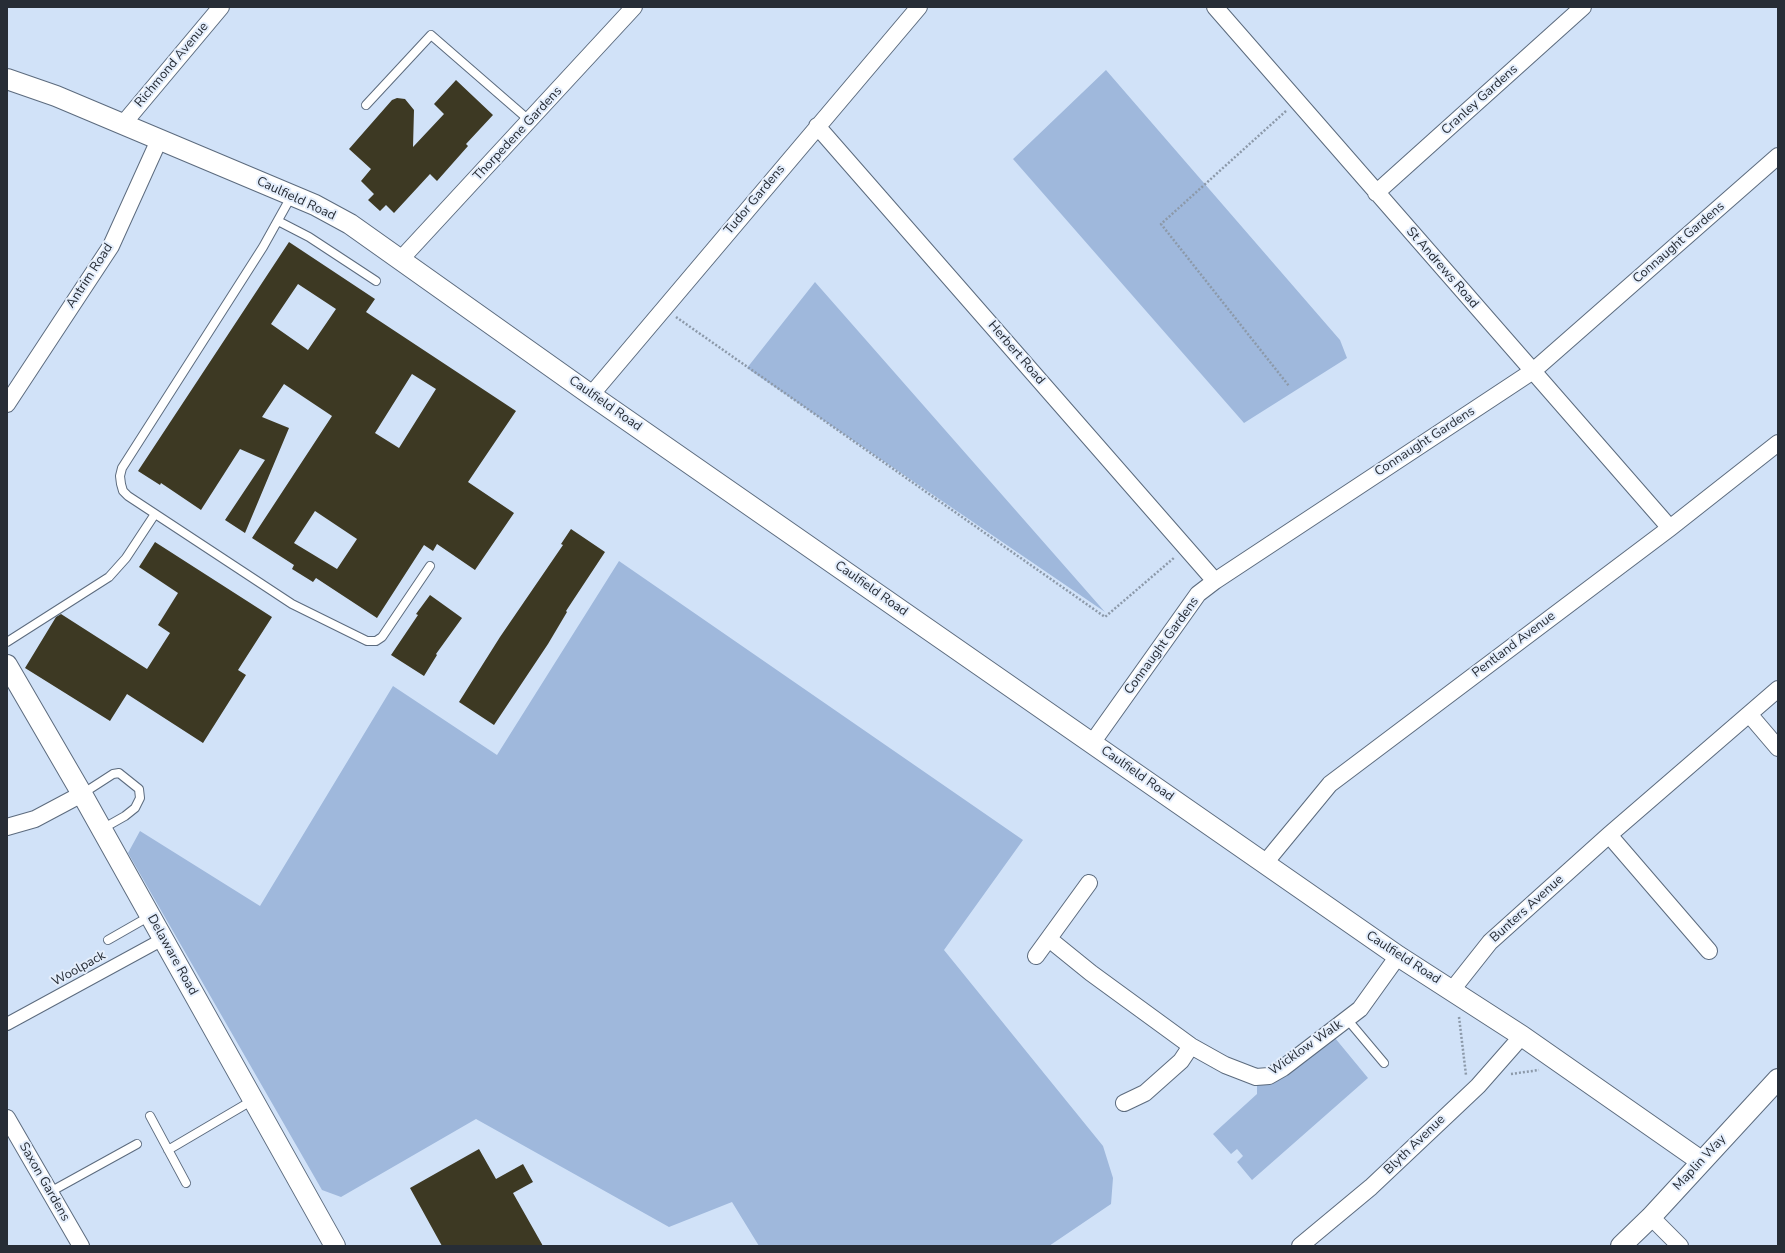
<!DOCTYPE html>
<style>
body{margin:0}
#map{position:relative;width:1785px;height:1253px;overflow:hidden;background:#d1e2f8;font-family:"Nunito Sans",sans-serif}
canvas{display:block}
.frame{position:absolute;inset:0;border:8px solid #272d36;pointer-events:none}
</style>
<div id="map">
<canvas width="1785" height="1253"></canvas>
<div class="frame"></div>
</div>
<script>
const ctx = document.querySelector('canvas').getContext('2d');
ctx.lineJoin = 'round';
function paint(path, color) { ctx.fillStyle = color; ctx.fill(path, 'evenodd'); }
const poly = rows => new Path2D(rows.map(r => 'M' + r).join(''));
function strokePath(path, color, width, dash) { ctx.strokeStyle = color; ctx.lineWidth = width; ctx.lineCap = dash ? 'butt' : 'round'; ctx.setLineDash(dash || []); ctx.stroke(path); }
function drawText(font, color, halo, rows, align = 'center') {
  ctx.font = font + ' "Nunito Sans",sans-serif'; ctx.lineWidth = 4; ctx.setLineDash([]); ctx.textBaseline = 'middle'; ctx.strokeStyle = halo; ctx.fillStyle = color; for (const [text, x, y, turn = 0] of rows) {
    ctx.save(); ctx.translate(x, y); ctx.rotate((+turn || 0) * Math.PI / 180); ctx.textAlign = isNaN(turn) ? turn : align; if (halo) ctx.strokeText(text, 0, 0); ctx.fillText(text, 0, 0); ctx.restore();
  }
}
paint(poly([
 [1106,70,1340,340,1347,358,1244,423,1013,159],
 [815,282,1105,612,747,368],
 [619,561,1023,840,944,950,1103,1146,1113,1178,1111,1204,1049,1246,759,1246,732,1202,669,1227,476,1119,341,1197,322,1190,128,853,140,831,260,906,393,686,497,755],
 [1335,1038,1368,1078,1252,1180,1237,1162,1243,1156,1237,1149,1231,1154,1213,1134,1257,1094,1257,1084]
]), '#9fb8dc');
paint(poly([
 [456,80,493,115,466,144,468,146,437,181,430,174,394,213,386,205,380,211,368,200,374,194,361,181,371,169,349,149,392,100,397,98,405,99,414,110,413,147,444,114,434,104],
 [289,242,375,299,366,312,516,411,468,482,514,513,475,570,437,544,433,551,424,545,377,618,316,578,313,582,292,569,294,565,252,538,332,416,284,384,262,417,289,428,245,533,225,520,265,460,240,449,201,510,161,483,160,485,138,471],
 [298,284,336,309,308,350,271,324],
 [412,374,436,389,399,448,375,433],
 [315,511,357,539,337,569,294,543],
 [571,529,605,552,566,611,567,612,548,644,494,725,459,702,500,637,563,545,561,544],
 [155,542,272,617,238,670,246,675,203,743,127,694,110,721,25,668,56,617,61,614,147,669,170,633,158,625,178,593,139,567],
 [430,595,462,618,436,654,437,655,424,676,391,655,418,615,416,614],
 [479,1149,496,1179,523,1164,533,1182,513,1193,543,1246,442,1246,410,1188]
]), '#3d3923');
const service = poly([
 [366,105,431,35,530,121],
 [292,195,263,247,122,468,120,476,121,484,123,491,128,496,292,604,367,641,376,641,382,637,430,566],
 [278,221,309,237,376,281],
 [7,642,109,577,126,558,155,514],
 [82,794,113,774,119,773,139,789,140,798,135,808,125,816,102,829],
 [108,940,150,916],
 [1347,1019,1384,1063],
 [150,1116,186,1183],
 [168,1150,253,1100],
 [50,1192,137,1144]
]);
const pedestrian = poly([
 [7,1024,163,939]
]);
const minor = poly([
 [1215,7,1670,528],
 [123,124,221,7],
 [817,126,1215,581],
 [1376,193,1583,7],
 [401,259,634,7],
 [591,395,919,7],
 [7,404,111,246,159,140],
 [1749,714,1778,748],
 [1092,743,1198,594,1215,581,1533,371,1778,156],
 [7,827,35,819,82,794],
 [1609,835,1709,951],
 [1265,863,1330,784,1670,528,1778,443],
 [1049,939,1091,973,1191,1046,1225,1065,1256,1077,1269,1076,1283,1068,1360,1009,1398,956],
 [1036,956,1089,883],
 [1452,990,1490,942,1609,835,1778,689],
 [1124,1103,1145,1093,1181,1061,1191,1046],
 [7,1118,81,1246],
 [1651,1217,1680,1246],
 [1300,1246,1371,1187,1478,1086,1522,1036]
]);
const tertiary = poly([
 [7,79,56,96,315,205,350,224,591,395,1398,956,1522,1036,1701,1161],
 [7,665,82,794,335,1246],
 [1621,1246,1651,1217,1778,1079]
]);
strokePath(service, '#5c6b7e', 10);
strokePath(pedestrian, '#5c6b7e', 14);
strokePath(minor, '#5c6b7e', 18);
strokePath(tertiary, '#5c6b7e', 22);
strokePath(poly([
 [1286,111,1161,224,1289,386],
 [676,317,1105,617,1175,557],
 [1459,1017,1466,1075],
 [1511,1074,1539,1070]
]), '#8c99a9', 2.5, [2, 2]);
strokePath(service, '#fff', 8);
strokePath(pedestrian, '#fff', 12);
strokePath(minor, '#fff', 16);
strokePath(tertiary, '#fff', 20);
drawText('13px', '#272d36', '#e4eefc', [
 ["Richmond Avenue",172,65,-50],
 ["Cranley Gardens",1480,100,-42],
 ["Thorpedene Gardens",518,134,-47],
 ["Caulfield Road",296,199,25],
 ["Tudor Gardens",755,200,-50],
 ["Connaught Gardens",1679,243,-41],
 ["St Andrews Road",1442,268,49],
 ["Antrim Road",90,276,-57],
 ["Herbert Road",1016,353,49],
 ["Caulfield Road",605,404,35],
 ["Connaught Gardens",1425,442,-33],
 ["Caulfield Road",871,589,35],
 ["Pentland Avenue",1514,645,-37],
 ["Connaught Gardens",1162,646,-54],
 ["Caulfield Road",1137,774,35],
 ["Bunters Avenue",1527,909,-42],
 ["Delaware Road",172,955,61],
 ["Caulfield Road",1403,958,33],
 ["Woolpack",79,969,-29],
 ["Wicklow Walk",1306,1048,-35],
 ["Blyth Avenue",1415,1145,-44],
 ["Maplin Way",1700,1163,-47],
 ["Saxon Gardens",44,1182,60]
]);
</script>
